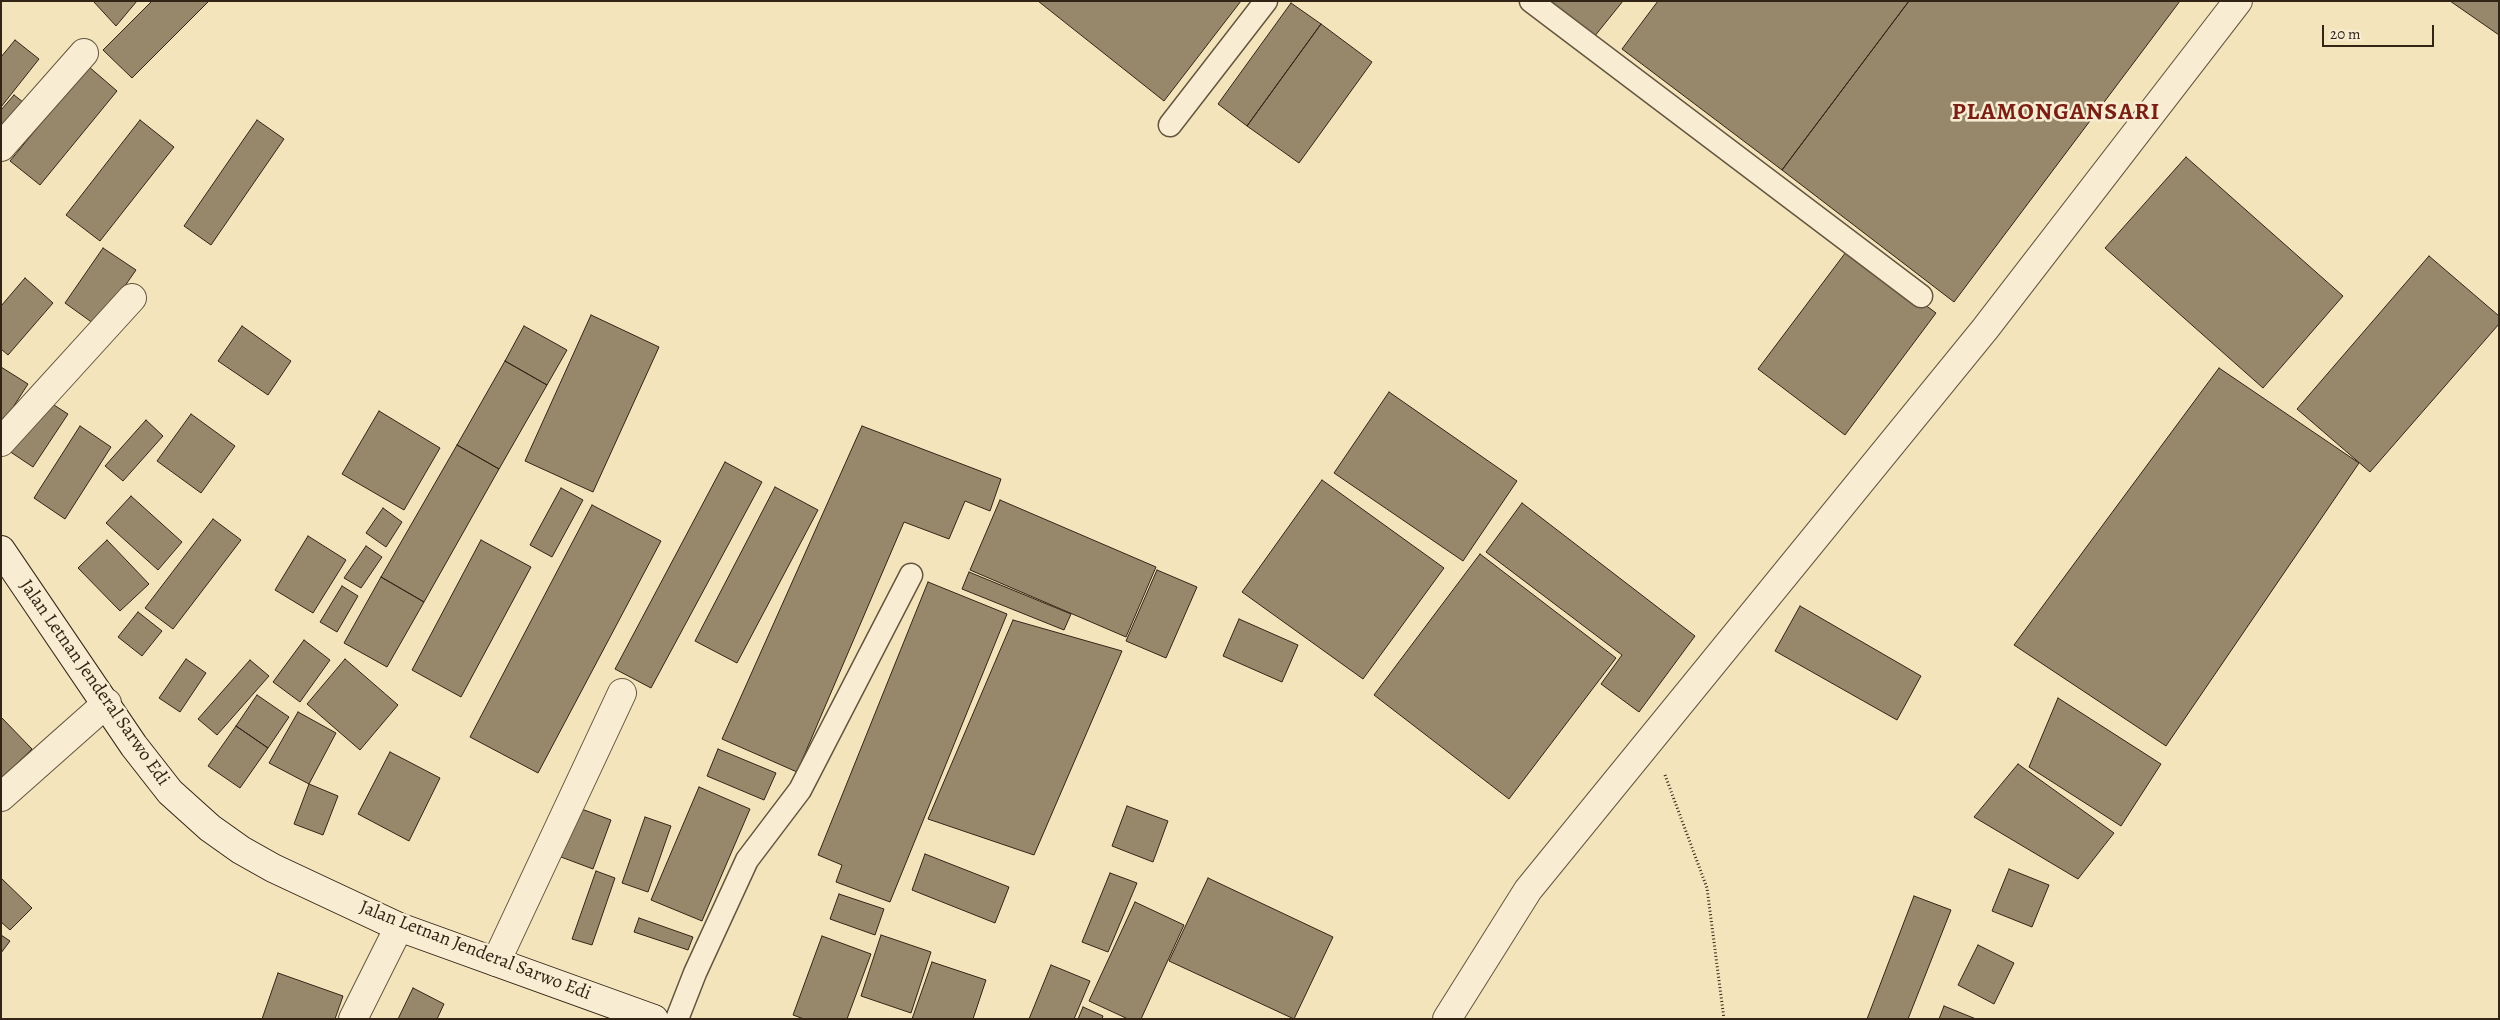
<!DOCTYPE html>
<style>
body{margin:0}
#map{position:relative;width:2500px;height:1020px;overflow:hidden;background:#f4e4bb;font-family:Alegreya,serif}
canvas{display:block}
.frame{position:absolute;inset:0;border:2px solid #332516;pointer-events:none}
.scale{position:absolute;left:2322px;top:25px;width:112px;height:22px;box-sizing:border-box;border:2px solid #332516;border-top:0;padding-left:6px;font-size:15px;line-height:18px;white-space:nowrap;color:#332516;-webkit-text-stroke:4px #f8edd3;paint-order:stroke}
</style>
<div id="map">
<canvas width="2500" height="1020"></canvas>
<div class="frame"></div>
<div class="scale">20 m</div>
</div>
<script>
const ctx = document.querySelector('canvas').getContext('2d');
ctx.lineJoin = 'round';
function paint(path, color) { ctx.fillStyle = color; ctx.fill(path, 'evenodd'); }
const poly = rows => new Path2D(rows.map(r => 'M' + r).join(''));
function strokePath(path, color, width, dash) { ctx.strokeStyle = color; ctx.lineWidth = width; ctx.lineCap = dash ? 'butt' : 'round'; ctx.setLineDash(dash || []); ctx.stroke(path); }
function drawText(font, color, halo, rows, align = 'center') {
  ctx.font = font + ' Alegreya,serif'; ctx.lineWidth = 5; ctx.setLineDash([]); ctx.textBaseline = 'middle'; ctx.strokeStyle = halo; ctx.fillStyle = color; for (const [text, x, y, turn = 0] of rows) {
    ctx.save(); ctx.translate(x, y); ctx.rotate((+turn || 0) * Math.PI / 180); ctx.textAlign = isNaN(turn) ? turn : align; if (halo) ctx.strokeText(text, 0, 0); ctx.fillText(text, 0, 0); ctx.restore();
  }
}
const building = poly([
 [93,1,137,1,116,26,93,1],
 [152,1,209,1,132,78,103,50,152,1],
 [1038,1,1241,1,1164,101,1038,1],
 [1549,1,1623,1,1594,37,1549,1],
 [1658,1,1909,1,1782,170,1622,49,1658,1],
 [1909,1,2180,1,1954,302,1782,170,1909,1],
 [2450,1,2499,1,2499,35,2450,1],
 [1291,3,1321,24,1247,126,1218,104,1291,3],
 [1321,24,1372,62,1299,163,1247,126,1321,24],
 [15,40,39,59,1,107,1,57,15,40],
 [88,66,117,91,40,185,10,161,88,66],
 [14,95,28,106,1,140,1,110,14,95],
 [140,120,174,147,100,241,66,215,140,120],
 [257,120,284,139,211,245,184,226,257,120],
 [2186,157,2343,296,2263,388,2105,248,2186,157],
 [103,248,136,270,97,326,65,303,103,248],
 [1849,248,1936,313,1845,435,1758,369,1849,248],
 [2429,256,2499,316,2499,324,2370,472,2297,409,2429,256],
 [25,278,53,303,8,355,1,349,1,306,25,278],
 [591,315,659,347,593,492,525,461,591,315],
 [242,326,291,361,268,395,218,361,242,326],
 [524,326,567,350,547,385,505,361,524,326],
 [505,361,547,385,499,469,457,445,505,361],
 [1,367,28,384,1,426,1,367],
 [2219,368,2359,463,2166,746,2014,645,2219,368],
 [1389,392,1517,481,1463,561,1334,473,1389,392],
 [43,398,68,414,33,467,9,451,43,398],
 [379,411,440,448,404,510,342,474,379,411],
 [191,414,235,446,201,493,157,461,191,414],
 [146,420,163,436,123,481,105,466,146,420],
 [80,426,111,447,65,519,34,498,80,426],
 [862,426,1001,479,990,511,965,501,949,539,904,522,797,772,722,739,862,426],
 [457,445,499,469,424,602,381,577,457,445],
 [725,462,762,482,651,688,615,669,725,462],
 [1322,480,1444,568,1363,679,1242,592,1322,480],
 [775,487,818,510,737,663,695,641,775,487],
 [561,488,583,500,552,557,530,545,561,488],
 [131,496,182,542,158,570,106,523,131,496],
 [1000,500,1156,567,1126,637,970,570,1000,500],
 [1522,503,1695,636,1639,712,1601,684,1622,655,1486,552,1522,503],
 [592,505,661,541,538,773,470,737,592,505],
 [383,508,402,522,386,547,366,533,383,508],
 [213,519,241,540,173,629,145,608,213,519],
 [308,536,346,560,313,613,275,590,308,536],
 [107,540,149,584,120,611,78,568,107,540],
 [481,540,531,567,461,697,412,670,481,540],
 [366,546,382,557,361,588,344,578,366,546],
 [1480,554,1616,658,1509,799,1374,695,1480,554],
 [1157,570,1197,587,1166,658,1126,641,1157,570],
 [969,572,1071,614,1064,630,962,589,969,572],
 [381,577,424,602,387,667,344,643,381,577],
 [928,582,1007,614,890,902,836,882,842,865,818,855,928,582],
 [342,586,358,596,337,632,320,622,342,586],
 [1800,606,1921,676,1897,720,1775,651,1800,606],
 [138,612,162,631,142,656,118,637,138,612],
 [1239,619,1298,645,1282,682,1223,656,1239,619],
 [1013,620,1122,651,1034,855,928,819,1013,620],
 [304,640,330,660,300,702,273,682,304,640],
 [186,659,206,673,180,712,159,698,186,659],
 [345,659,398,705,360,750,307,704,345,659],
 [250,660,269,676,217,735,198,719,250,660],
 [257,695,289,717,268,748,236,726,257,695],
 [2058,698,2161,764,2121,826,2029,767,2058,698],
 [298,712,336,733,309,784,269,763,298,712],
 [1,717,32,749,1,779,1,717],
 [236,726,268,748,240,788,208,766,236,726],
 [718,749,776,773,764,800,707,776,718,749],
 [390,752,440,778,409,841,358,814,390,752],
 [2018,764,2114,833,2078,879,1974,817,2018,764],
 [309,784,338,796,323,835,294,824,309,784],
 [699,787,750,809,702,921,651,900,699,787],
 [1127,806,1168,821,1153,862,1112,846,1127,806],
 [579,808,611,820,593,869,561,857,579,808],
 [645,817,671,826,648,892,622,883,645,817],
 [925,854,1009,887,995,923,912,890,925,854],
 [2009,869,2049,885,2032,927,1992,911,2009,869],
 [596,871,615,878,592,945,572,939,596,871],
 [1110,873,1137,883,1108,952,1082,942,1110,873],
 [1,878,32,908,10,930,1,922,1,878],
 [1208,878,1333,937,1294,1019,1169,961,1208,878],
 [839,894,884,909,875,935,830,919,839,894],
 [1914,896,1951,910,1908,1019,1867,1019,1914,896],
 [1135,902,1184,925,1141,1019,1128,1019,1089,1001,1135,902],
 [639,918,693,937,688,950,634,932,639,918],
 [1,935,10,941,1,953,1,935],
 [881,935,931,952,911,1013,861,996,881,935],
 [822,936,871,954,847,1019,804,1019,793,1015,822,936],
 [1978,945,2014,963,1994,1004,1958,985,1978,945],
 [932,962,986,980,973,1019,912,1019,932,962],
 [1051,965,1090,981,1074,1019,1029,1019,1051,965],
 [278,973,343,996,335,1019,262,1019,278,973],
 [413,988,444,1004,437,1019,398,1019,413,988],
 [1944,1006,1976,1019,1939,1019,1944,1006],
 [1083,1007,1103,1016,1102,1019,1078,1019,1083,1007]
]);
paint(building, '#97886c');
strokePath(building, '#332516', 1);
const service = poly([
 [1531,1,1921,296],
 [1170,125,1266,1],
 [677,1019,695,973,747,860,800,790,911,575]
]);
const minor = poly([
 [1,147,84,53],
 [1,442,132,298],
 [1,797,107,703],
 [496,962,622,693],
 [353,1019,399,927],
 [1447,1019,1528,890,1985,329,2238,1]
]);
const secondary = poly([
 [1,550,134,746,170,792,210,828,241,850,273,868,399,927,654,1019]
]);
strokePath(service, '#63553f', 25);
strokePath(minor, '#63553f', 30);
strokePath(secondary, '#332516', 30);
strokePath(poly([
 [1665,775,1707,888,1724,1019]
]), '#332516', 3, [1, 2.5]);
strokePath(service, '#f8edd3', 22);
strokePath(minor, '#f8edd3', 28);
strokePath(secondary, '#f8edd3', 28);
drawText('19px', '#332516', '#f8edd3', [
 ["Jalan Letnan Jenderal Sarwo Edi",94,683,55],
 ["Jalan Letnan Jenderal Sarwo Edi",475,951,21]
]);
ctx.letterSpacing = '1px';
drawText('bold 24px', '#7a1f14', '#f8edd3', [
 ["PLAMONGANSARI",2056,113]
]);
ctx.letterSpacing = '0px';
</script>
